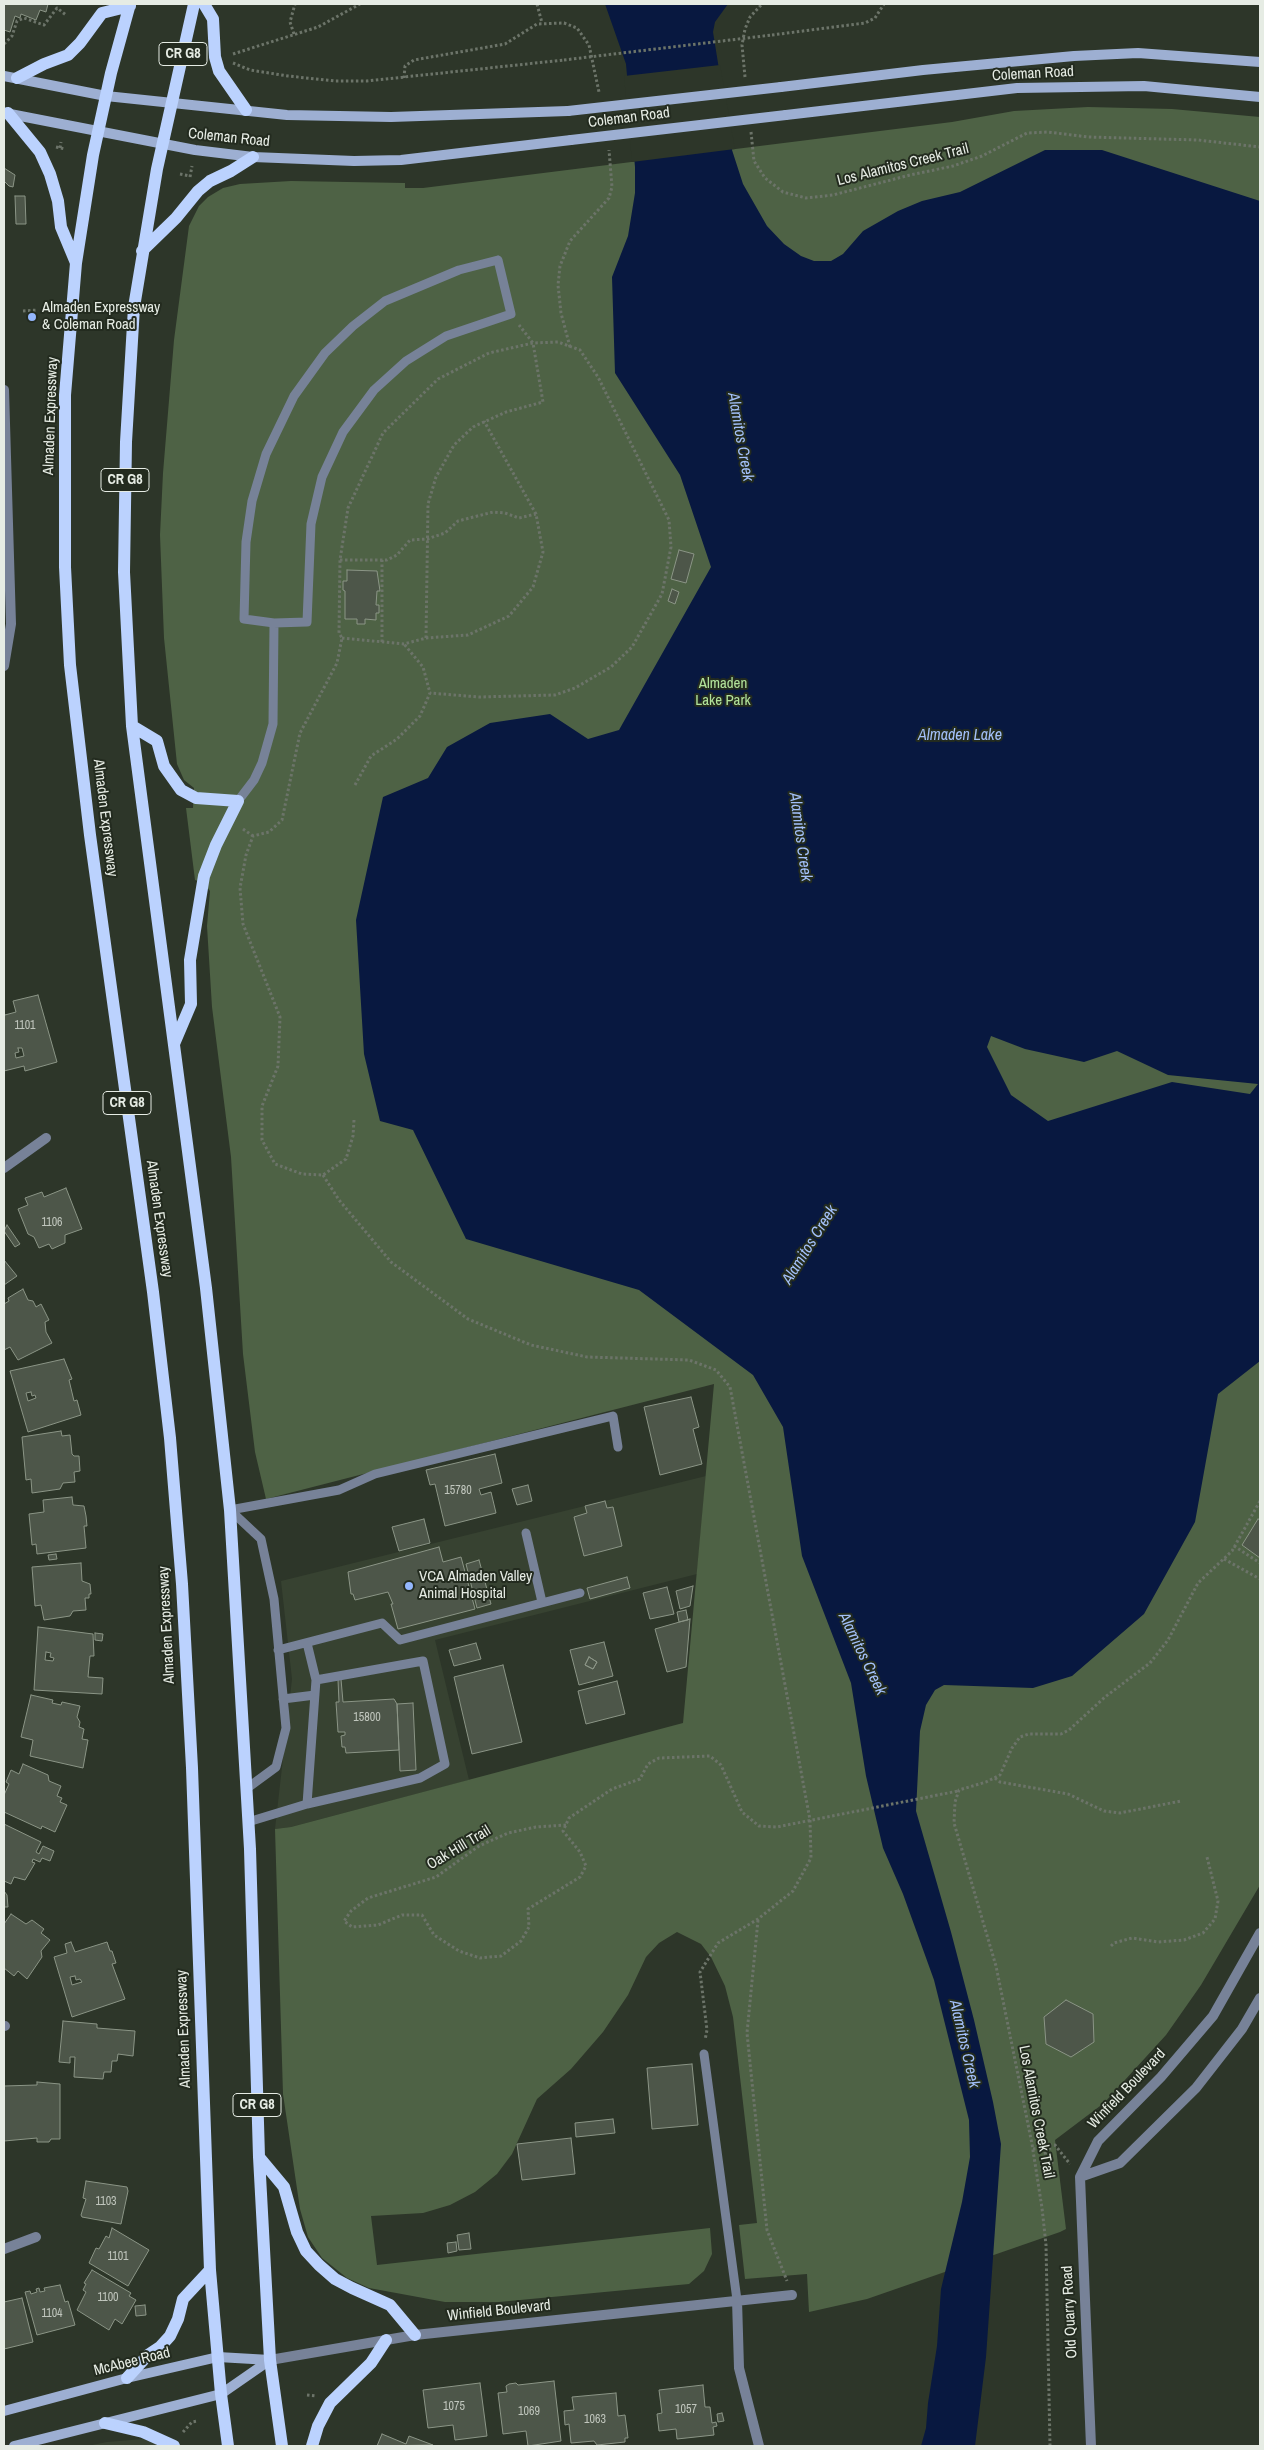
<!DOCTYPE html>
<style>
body{margin:0}
#map{position:relative;width:1264px;height:2450px;overflow:hidden;background:#2d3629;font-family:"Archivo Narrow",sans-serif}
canvas{display:block}
.frame{position:absolute;inset:0;border:5px solid #e6ece4;pointer-events:none}
</style>
<div id="map">
<canvas width="1264" height="2450"></canvas>
<div class="frame"></div>
</div>
<script>
const ctx = document.querySelector('canvas').getContext('2d');
ctx.lineJoin = 'round';
function paint(path, color) { ctx.fillStyle = color; ctx.fill(path, 'evenodd'); }
const poly = rows => new Path2D(rows.map(r => 'M' + r).join(''));
function strokePath(path, color, width, dash) { ctx.strokeStyle = color; ctx.lineWidth = width; ctx.lineCap = dash ? 'butt' : 'round'; ctx.setLineDash(dash || []); ctx.stroke(path); }
function drawText(font, color, halo, rows, align = 'center') {
  ctx.font = font + ' "Archivo Narrow",sans-serif'; ctx.lineWidth = 4; ctx.setLineDash([]); ctx.textBaseline = 'middle'; ctx.strokeStyle = halo; ctx.fillStyle = color; for (const [text, x, y, turn = 0] of rows) {
    ctx.save(); ctx.translate(x, y); ctx.rotate((+turn || 0) * Math.PI / 180); ctx.textAlign = isNaN(turn) ? turn : align; if (halo) ctx.strokeText(text, 0, 0); ctx.fillText(text, 0, 0); ctx.restore();
  }
}
paint(poly([
 [706,1476,697,1574,435,1640,469,1780,291,1827,275,1829,292,1679,281,1581],
 [143,2439,168,2446,87,2446,107,2442]
]), '#374231');
paint(poly([
 [1088,107,1172,109,1260,117,1260,1885,1201,1985,1166,2035,1104,2103,1055,2140,1066,2229,1060,2232,867,2299,809,2312,807,2274,745,2279,739,2225,757,2223,733,2017,725,1986,711,1957,701,1944,677,1932,659,1943,646,1957,628,1995,603,2032,571,2069,537,2099,512,2154,497,2174,475,2192,450,2205,423,2213,371,2216,377,2265,710,2228,712,2254,704,2271,689,2284,499,2302,445,2302,369,2288,347,2278,322,2258,308,2237,300,2209,283,2094,275,1829,291,1827,683,1723,714,1384,266,1499,255,1452,243,1354,231,1157,212,1007,207,926,210,891,200,878,198,881,195,880,186,808,193,808,194,788,184,780,177,764,164,638,160,535,163,473,174,340,189,226,199,206,208,197,223,188,240,184,291,181,405,183,405,188,423,188,952,122,1014,111]
]), '#4e6245');
paint(poly([
 [605,4,728,4,715,22,713,32,732,150,743,184,767,226,784,244,801,256,814,261,831,261,843,254,863,231,898,211,922,201,960,192,1045,150,1102,150,1260,201,1260,1361,1218,1394,1195,1522,1144,1614,1072,1676,1033,1688,944,1685,935,1690,926,1705,920,1731,916,1811,951,1932,974,2020,993,2102,1001,2144,986,2357,975,2446,921,2446,926,2428,928,2403,937,2346,941,2289,962,2202,970,2157,969,2120,934,1980,903,1894,883,1848,866,1776,851,1683,802,1556,783,1427,753,1375,639,1290,466,1239,413,1130,380,1121,364,1054,356,920,383,797,428,778,447,747,490,723,550,714,588,739,619,730,711,567,680,475,615,373,612,277,628,236,635,193,635,167,626,64],
 [991,1036,1025,1049,1084,1062,1117,1051,1168,1075,1258,1084,1250,1094,1172,1082,1048,1121,1011,1095,987,1047]
]), '#081840');
paint(poly([
 [720,65,735,149,632,162,624,76]
]), '#2d3629');
const building = poly([
 [4,4,48,4,46,12,40,10,36,20,21,14,20,18,15,16,10,32,4,30,4,4],
 [4,168,15,175,13,187,9,186,4,181,4,168],
 [15,196,25,196,26,224,16,224,15,196],
 [679,550,694,554,686,583,671,579,679,550],
 [347,570,377,571,380,591,377,591,376,605,379,605,379,613,376,613,376,620,365,619,365,624,357,624,357,619,345,619,345,591,343,590,343,581,347,581,347,570],
 [672,589,679,592,675,604,668,601,672,589],
 [38,995,57,1062,25,1071,24,1066,4,1071,4,1012,5,1015,16,1012,13,1001,38,995],
 [18,1048,22,1048,24,1056,16,1058,15,1053,19,1052,18,1048],
 [66,1188,82,1229,65,1235,65,1243,52,1249,49,1244,39,1248,34,1237,28,1234,18,1209,28,1205,25,1198,42,1192,44,1197,66,1188],
 [7,1225,20,1244,15,1247,4,1231,7,1225],
 [4,1260,17,1276,4,1285,4,1288,4,1260],
 [23,1289,28,1300,33,1301,36,1307,41,1304,49,1320,45,1322,46,1332,52,1343,18,1360,10,1347,4,1350,4,1304,9,1301,8,1298,23,1289],
 [64,1359,72,1379,69,1380,74,1401,77,1400,81,1415,28,1432,10,1371,64,1359],
 [31,1392,32,1396,35,1395,36,1398,28,1401,26,1393,31,1392],
 [691,1397,699,1427,693,1429,702,1464,660,1475,644,1407,691,1397],
 [61,1431,62,1436,70,1435,72,1454,74,1456,79,1456,80,1471,74,1472,75,1482,63,1483,60,1489,32,1493,31,1479,26,1480,22,1437,61,1431],
 [495,1454,502,1483,479,1489,481,1495,491,1492,496,1513,445,1526,435,1484,430,1485,426,1470,495,1454],
 [528,1485,532,1501,517,1505,512,1489,528,1485],
 [72,1497,73,1505,84,1506,86,1516,87,1526,84,1526,86,1548,37,1554,36,1544,32,1545,29,1514,44,1512,43,1500,72,1497],
 [605,1501,607,1508,613,1507,622,1546,584,1556,574,1517,587,1513,585,1506,605,1501],
 [424,1519,430,1543,399,1551,392,1527,424,1519],
 [1258,1519,1260,1520,1260,1558,1242,1545,1258,1519],
 [439,1547,443,1562,461,1557,475,1609,398,1629,391,1604,393,1604,388,1592,355,1600,353,1594,351,1594,348,1572,439,1547],
 [56,1554,57,1559,49,1560,48,1555,56,1554],
 [479,1560,491,1604,477,1608,466,1564,479,1560],
 [81,1563,82,1581,90,1584,91,1594,89,1594,89,1598,85,1598,86,1610,73,1611,70,1616,44,1620,41,1605,35,1606,32,1567,81,1563],
 [627,1577,630,1588,590,1599,587,1588,627,1577],
 [693,1586,690,1606,680,1609,676,1591,693,1586],
 [667,1587,674,1614,650,1619,643,1593,667,1587],
 [686,1610,688,1620,679,1622,677,1612,686,1610],
 [690,1619,686,1667,667,1672,655,1629,690,1619],
 [38,1627,93,1634,94,1656,90,1656,88,1677,103,1678,102,1694,34,1690,38,1627],
 [46,1652,51,1653,50,1657,54,1658,53,1661,45,1660,46,1652],
 [95,1633,103,1634,102,1641,95,1640,95,1633],
 [604,1642,613,1676,579,1685,570,1650,604,1642],
 [589,1657,597,1662,593,1669,585,1665,589,1657],
 [476,1643,481,1659,454,1666,449,1650,476,1643],
 [589,1657,597,1662,593,1669,585,1665,589,1657],
 [503,1665,522,1742,472,1754,454,1677,503,1665],
 [341,1679,343,1702,394,1699,397,1704,399,1750,346,1753,345,1747,342,1747,341,1736,345,1735,345,1732,338,1732,336,1702,339,1702,338,1680,341,1679],
 [617,1681,625,1714,586,1724,578,1691,617,1681],
 [31,1695,53,1700,52,1703,61,1705,62,1702,80,1706,77,1717,80,1722,79,1727,84,1729,82,1739,88,1740,83,1768,30,1756,33,1740,21,1737,31,1695],
 [413,1703,416,1770,400,1771,397,1704,413,1703],
 [23,1764,48,1775,49,1781,61,1786,57,1796,62,1798,60,1802,67,1805,55,1832,42,1826,41,1829,4,1812,4,1795,9,1784,6,1782,11,1770,19,1774,23,1764],
 [4,1824,41,1842,36,1852,39,1854,43,1846,54,1851,50,1861,42,1858,40,1862,33,1859,32,1862,35,1863,25,1880,14,1877,11,1884,4,1881,4,1824],
 [4,1891,7,1895,8,1907,4,1907,4,1891],
 [11,1914,26,1924,32,1920,44,1929,41,1933,50,1940,41,1951,42,1957,27,1979,18,1971,14,1976,4,1968,4,1924,11,1914],
 [71,1942,75,1952,107,1942,110,1951,112,1951,116,1963,112,1964,125,1999,72,2017,54,1957,67,1953,65,1944,71,1942],
 [75,1976,76,1980,80,1979,82,1982,72,1985,70,1977,75,1976],
 [1066,2000,1093,2014,1094,2042,1071,2057,1046,2044,1044,2017,1066,2000],
 [63,2021,97,2024,97,2028,135,2031,133,2056,118,2054,117,2061,112,2061,111,2072,104,2072,103,2079,74,2077,75,2057,70,2057,70,2063,59,2062,63,2021],
 [692,2064,698,2125,652,2129,647,2068,692,2064],
 [37,2082,60,2084,60,2139,51,2139,49,2142,37,2142,37,2138,4,2141,4,2086,37,2085,37,2082],
 [613,2119,615,2133,576,2137,575,2123,613,2119],
 [571,2138,575,2174,522,2180,517,2144,571,2138],
 [86,2181,127,2187,128,2191,121,2224,82,2217,81,2215,86,2199,83,2198,86,2181],
 [112,2228,149,2250,128,2286,89,2263,96,2248,99,2249,106,2236,109,2238,112,2228],
 [469,2233,471,2249,459,2250,457,2235,469,2233],
 [456,2242,457,2251,448,2253,447,2243,456,2242],
 [92,2270,131,2293,129,2296,136,2300,122,2324,115,2319,109,2330,77,2310,86,2292,83,2290,86,2284,84,2283,92,2270],
 [60,2285,65,2302,68,2301,75,2325,37,2335,25,2292,30,2291,31,2294,37,2292,36,2289,39,2288,40,2292,45,2291,44,2288,60,2285],
 [22,2298,33,2342,4,2349,4,2302,22,2298],
 [145,2305,146,2315,136,2316,135,2306,145,2305],
 [554,2381,561,2441,528,2446,526,2431,503,2434,498,2393,507,2392,506,2386,509,2384,516,2383,518,2385,554,2381],
 [480,2383,487,2436,455,2440,453,2425,428,2428,423,2390,480,2383],
 [703,2385,705,2407,710,2407,712,2423,716,2422,717,2426,713,2427,714,2435,677,2439,676,2429,659,2431,657,2414,662,2413,659,2390,703,2385],
 [616,2393,618,2416,625,2415,628,2438,625,2438,625,2442,597,2445,594,2441,571,2443,569,2424,565,2425,564,2411,574,2410,572,2397,616,2393],
 [722,2413,724,2421,718,2422,717,2414,722,2413],
 [382,2434,406,2444,409,2436,433,2445,377,2446,382,2434]
]);
paint(building, '#4d5649');
strokePath(building, '#8b9586', 1);
strokePath(poly([
 [537,4,542,23],
 [294,34,290,22,295,4],
 [772,35,865,23,875,18,884,4],
 [4,44,12,36,17,21,24,18,44,25,57,8,66,15],
 [233,54,318,27,360,4],
 [233,63,250,70,288,76,335,81,367,81,564,60],
 [745,77,742,45,745,29,750,17,762,4],
 [404,78,405,66,414,60,505,44,537,24,564,23,577,28,589,45,599,92],
 [751,132,754,161,765,178,783,192,806,198,833,195,910,175,953,166,982,156,1027,133,1048,132,1088,137,1198,140,1260,147],
 [56,147,65,149],
 [60,148,61,142],
 [180,174,190,176],
 [190,177,192,166],
 [23,311,38,310],
 [570,347,561,313,558,285,560,266,570,241,609,198,612,187,609,150],
 [340,560,387,560,397,555,410,540,427,539,445,533,458,521,493,512,505,513,519,518,536,514],
 [342,638,404,644,426,638,468,635,509,616,533,587,543,552,536,514,484,421],
 [426,638,428,504,436,477,454,445,473,427,506,412,543,402,533,343,519,325],
 [382,642,382,560],
 [355,785,371,756,397,739,420,716,430,693,423,667,404,644],
 [243,829,253,836],
 [354,1120,353,1136,346,1159,323,1175,302,1174,275,1164,262,1140,262,1106,278,1066,280,1017,243,924,240,888,246,855,253,836,269,832,282,820,300,733,337,663,342,638,339,633,340,560,348,508,383,433,438,379,489,353,533,343,558,342,580,350,598,377,669,520,671,547,662,594,632,647,611,667,575,688,555,695,479,697,430,693],
 [323,1175,339,1200,391,1262,468,1319,531,1345,587,1357,689,1360,716,1370,730,1387,810,1820,811,1858,793,1891,758,1919,718,1943,700,1972,707,2030,705,2040],
 [1234,1546,1260,1563],
 [1224,1559,1260,1579],
 [995,1778,1000,1782,1068,1794,1104,1811,1120,1813,1181,1801],
 [566,1825,536,1827,508,1833,479,1846,436,1877,368,1898,351,1911,344,1921,352,1927,378,1925,402,1915,422,1915,434,1935,459,1951,480,1958,501,1956,521,1941,529,1927,528,1909,580,1877,586,1866,580,1852,563,1831,569,1818,612,1789,640,1779,648,1764,659,1758,710,1756,721,1765,742,1812,759,1826,777,1827,958,1791],
 [758,1920,747,2033,767,2230,787,2281],
 [1111,1946,1114,1943,1132,1938,1158,1942,1184,1940,1203,1933,1215,1919,1218,1901,1207,1857],
 [1033,2149,1044,2148,1048,2164,1052,2163,1049,2145,1055,2145,1070,2164],
 [307,2395,316,2396],
 [183,2432,192,2422,198,2421],
 [1050,2446,1046,2245,1042,2208,1032,2144,996,1966,954,1823,955,1802,959,1790,986,1782,1000,1775,1012,1748,1020,1737,1029,1734,1061,1734,1069,1730,1105,1697,1150,1663,1168,1640,1198,1583,1232,1551,1260,1501]
]), '#6c7469', 3, [2.5, 2.5]);
strokePath(poly([
 [498,260,511,314,446,336,406,361,374,390,343,432,322,477,311,524,307,622,274,623,244,619,246,542,252,501,266,454,294,396,325,353,353,326,385,301,459,270,498,260],
 [238,801,254,780,262,763,273,724,274,623],
 [230,1510,339,1490,375,1474,613,1416,618,1447],
 [230,1510,261,1539,274,1599,286,1728,276,1767,246,1789],
 [526,1533,542,1602],
 [278,1650,382,1623,400,1640,580,1593],
 [283,1699,315,1695],
 [307,1804,420,1778,445,1764,423,1661,316,1680],
 [248,1822,307,1804,316,1680,307,1643],
 [704,2054,737,2300]
]), '#778298', 9);
strokePath(poly([
 [4,390,11,624,4,666],
 [4,1168,46,1138],
 [4,2026,5,2026],
 [1080,2177,1120,2163,1196,2088,1242,2029,1260,1998],
 [4,2249,36,2237],
 [737,2300,739,2368,759,2446],
 [270,2360,415,2335,792,2295],
 [1091,2446,1080,2177,1098,2141,1161,2077,1213,2016,1260,1933]
]), '#778298', 10);
strokePath(poly([
 [4,76,106,96,287,115,391,117,568,111],
 [781,87,923,70,1074,56,1138,53,1260,62],
 [5,113,195,150,253,157,354,161,401,160,571,140],
 [786,115,1017,88,1144,86,1260,97],
 [4,2411,127,2378,218,2357,270,2360],
 [14,2446,221,2394,270,2360]
]), '#9dafd2', 10);
strokePath(poly([
 [130,4,111,73,93,155,76,263,65,395,65,567,70,665,90,835,153,1292,170,1438,182,1584,192,1768,210,2270,221,2394,228,2446],
 [194,4,157,169,134,307,126,442,124,572,132,726,206,1288,230,1510,250,1849,259,2157,270,2360,282,2446],
 [204,4,213,19,215,57,219,71,246,110],
 [17,78,44,64,68,55,80,43,102,13,130,6],
 [8,113,40,152,50,174,58,201,61,227,76,263],
 [142,251,176,218,198,191,210,181,231,171,253,157],
 [132,726,157,741,164,766,181,790,196,798,238,801,216,845,204,876,190,960,191,1004,174,1044],
 [259,2157,284,2187,297,2232,306,2251,319,2265,335,2279,352,2288,390,2305,415,2335],
 [127,2378,148,2355,160,2347,170,2336,178,2319,183,2299,210,2270],
 [105,2423,143,2432,174,2446],
 [312,2446,318,2426,330,2403,371,2363,386,2340]
]), '#bbd2fe', 12);
strokePath(poly([
 [564,60,772,35]
]), '#6c7469', 3, [2.5, 2.5]);
strokePath(poly([
 [568,111,781,87],
 [571,140,786,115]
]), '#9dafd2', 10);
for (const [x, y, r, color] of [
 [32,317,5,"#94b7fd"],
 [409,1586,5,"#94b7fd"]
]) { const dot = new Path2D(); dot.arc(x, y, r, 0, 2 * Math.PI); ctx.fillStyle = color; ctx.fill(dot); strokePath(dot, '#232b1f', 2); }
drawText('12px', '#c0c6bd', null, [
 ["1101",25,1026],
 ["1106",52,1223],
 ["15780",458,1491],
 ["15800",367,1718],
 ["1103",106,2202],
 ["1101",118,2257],
 ["1100",108,2298],
 ["1104",52,2314],
 ["1075",454,2407],
 ["1057",686,2410],
 ["1069",529,2412],
 ["1063",595,2420]
]);
for (const [x, y, w] of [
 [183,54,48],
 [125,480,48],
 [127,1103,48],
 [257,2105,48]
]) { const box = new Path2D(); box.roundRect(x - w / 2, y - 11.5, w, 23, 4); ctx.fillStyle = '#232b1f'; ctx.fill(box); strokePath(box, '#e6ece4', 1); }
drawText('bold 14px', '#e6ece4', null, [
 ["CR G8",183,54],
 ["CR G8",125,480],
 ["CR G8",127,1103],
 ["CR G8",257,2105]
]);
drawText('15px', '#e6ece4', '#232b1f', [
 ["Coleman Road",1033,74,-3],
 ["Coleman Road",629,118,-7],
 ["Coleman Road",229,138,6],
 ["Los Alamitos Creek Trail",903,165,-14],
 ["Almaden Expressway",51,416,-88],
 ["Almaden Expressway",105,818,83],
 ["Almaden Expressway",159,1219,82],
 ["Almaden Expressway",167,1625,-93],
 ["Oak Hill Trail",459,1848,-31],
 ["Almaden Expressway",184,2029,-92],
 ["Winfield Boulevard",1127,2089,-46],
 ["Los Alamitos Creek Trail",1036,2112,79],
 ["Winfield Boulevard",499,2311,-6],
 ["Old Quarry Road",1070,2312,-93],
 ["McAbee Road",132,2362,-14]
]);
drawText('15px', '#e6ece4', '#232b1f', [
 ["Almaden Expressway",42,308],
 ["& Coleman Road",42,325],
 ["VCA Almaden Valley",419,1577],
 ["Animal Hospital",419,1594]
], 'left');
drawText('15px', '#b2e39b', '#232b1f', [
 ["Almaden",723,684],
 ["Lake Park",723,701]
]);
drawText('italic 16px', '#a3c0f9', '#232b1f', [
 ["Alamitos Creek",740,437,80],
 ["Almaden Lake",960,736],
 ["Alamitos Creek",800,837,82],
 ["Alamitos Creek",810,1245,-58],
 ["Alamitos Creek",862,1654,64],
 ["Alamitos Creek",964,2044,77]
]);
</script>
